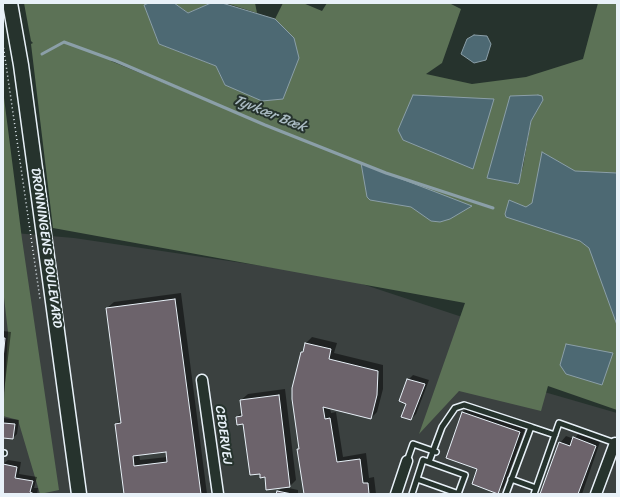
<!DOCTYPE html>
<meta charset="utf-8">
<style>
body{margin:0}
#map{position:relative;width:620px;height:497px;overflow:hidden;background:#26332d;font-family:Sriracha,sans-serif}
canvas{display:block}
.frame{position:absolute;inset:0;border:4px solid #e8f1f8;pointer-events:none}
</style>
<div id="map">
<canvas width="620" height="497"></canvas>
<div class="frame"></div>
</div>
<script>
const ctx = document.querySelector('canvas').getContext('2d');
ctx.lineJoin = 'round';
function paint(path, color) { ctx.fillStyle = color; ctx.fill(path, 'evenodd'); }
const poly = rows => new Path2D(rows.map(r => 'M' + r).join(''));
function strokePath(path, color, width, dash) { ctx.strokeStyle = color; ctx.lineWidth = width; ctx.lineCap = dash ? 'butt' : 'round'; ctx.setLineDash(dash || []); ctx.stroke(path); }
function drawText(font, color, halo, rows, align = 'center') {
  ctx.font = font + ' Sriracha,sans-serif'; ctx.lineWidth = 4; ctx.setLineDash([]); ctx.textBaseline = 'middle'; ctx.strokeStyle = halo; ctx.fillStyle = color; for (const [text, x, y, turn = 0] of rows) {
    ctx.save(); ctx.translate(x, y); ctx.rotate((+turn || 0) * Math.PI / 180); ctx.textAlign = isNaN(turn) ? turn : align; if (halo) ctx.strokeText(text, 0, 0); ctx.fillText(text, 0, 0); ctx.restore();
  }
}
paint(poly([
 [3,232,74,238,344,278,547,345,534,389,617,413,617,494,3,494]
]), '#3b4140');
paint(poly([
 [24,3,149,3,145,5,159,44,216,66,225,85,294,38,275,19,283,3,303,3,322,11,327,3,449,3,461,9,442,63,426,74,472,84,526,77,583,59,598,3,617,3,617,410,548,386,541,411,459,391,419,434,465,303,53,228,31,44,33,43,31,41],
 [111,61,116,61,222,107],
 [543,100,531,121,523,167,518,184,487,178],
 [174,3,211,3,188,13],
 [222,3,255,3,257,13,229,4],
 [3,90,22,239,59,490,40,494,18,420,3,416,8,332,3,289]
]), '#5c7256');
const water = poly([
 [149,3,174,3,188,13,211,3,222,3,275,19,294,38,299,58,283,99,262,101,225,85,216,66,159,44,144,5,149,3],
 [474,35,487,36,491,44,486,60,474,63,461,54,467,39,474,35],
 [413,95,494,99,473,169,403,140,398,130,413,95],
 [538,95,542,96,543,100,531,121,519,183,518,184,487,178,510,96,538,95],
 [542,152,575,171,617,173,617,325,589,248,580,241,506,217,505,214,509,200,526,207,532,203,542,152],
 [361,163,386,173,472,206,450,219,440,222,431,221,411,207,370,200,367,197,361,163],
 [566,344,613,353,602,385,566,374,560,365,566,344]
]);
paint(water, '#4d6973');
strokePath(water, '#8b9fa8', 1);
paint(poly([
 [181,293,207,494,125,494,116,424,122,419,107,308,114,302],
 [166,451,167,457,140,460,139,454],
 [3,331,11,332,3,401],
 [312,337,337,343,334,353,383,365,383,389,377,412,371,418,330,408,331,413,336,412,343,457,366,453,369,478,374,477,376,494,305,494,298,450,300,448,302,352,306,343],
 [413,375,429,380,416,414,411,419,408,403,408,380],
 [285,389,296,480,290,486,284,487,298,490,298,494,277,494,282,487,266,476,244,423,237,417,243,411,241,400,248,394],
 [469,406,526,426,504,486,498,493,479,468,447,457,463,412],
 [3,418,19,420,17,434,13,438,3,437],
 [580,432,601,439,582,494,541,494,560,443,566,436,574,439],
 [8,460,21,462,19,474,37,477,34,488,38,488,37,494,3,494,3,464]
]), '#0007');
strokePath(poly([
 [42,54,64,42,116,61,265,125,386,173,493,208]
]), '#8b9fa8', 3);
const building = poly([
 [175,299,201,494,124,494,115,424,121,423,106,308,175,299],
 [166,452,167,462,134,466,133,456,166,452],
 [3,338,5,338,3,359,3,338],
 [305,343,331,349,329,359,378,371,377,395,371,419,323,407,325,419,330,418,337,462,360,459,363,483,368,483,369,494,304,494,297,449,299,449,292,399,292,388,301,352,303,352,305,343],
 [407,379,425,384,411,420,401,417,406,404,399,401,407,379],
 [279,395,290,487,266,490,265,477,260,478,260,474,250,475,243,424,237,425,236,417,242,416,240,400,279,395],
 [462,412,520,432,498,494,472,484,477,469,446,458,462,412],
 [3,423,15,424,13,439,3,438,3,423],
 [573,437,596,446,578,494,540,494,559,442,570,446,573,437],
 [3,464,17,467,15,478,33,481,30,492,34,494,3,494,3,464],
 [277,491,292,494,276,494,277,491]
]);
paint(building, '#6c636b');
strokePath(building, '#e8f1f8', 1);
const lane = poly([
 [531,427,555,435],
 [3,453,4,453],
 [407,461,413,444,436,452],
 [429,462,442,427,455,408,464,405,531,427,506,494],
 [417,479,459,494],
 [511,479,536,488],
 [412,494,423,460,465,475,458,494],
 [534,494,559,423,615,443]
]);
const street = poly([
 [202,380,218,494],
 [396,494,407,461],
 [596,494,615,443]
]);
const secondary = poly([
 [10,3,21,65,79,494]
]);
strokePath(lane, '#e8f1f8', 8);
strokePath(street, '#e8f1f8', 13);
strokePath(secondary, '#e8f1f8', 17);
strokePath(poly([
 [3,44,40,299]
]), '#e8f1f8', 1.5, [1, 3]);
strokePath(lane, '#26332d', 5);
strokePath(street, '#26332d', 10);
strokePath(secondary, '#26332d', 14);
drawText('13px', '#e8f1f8', '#26332d', [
 ["DRONNINGENS BOULEVARD",46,248,82],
 ["CEDERVEJ",223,435,82]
]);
drawText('italic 14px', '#aabbc3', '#26332d', [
 ["Tyvkær Bæk",270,114,22]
]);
</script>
